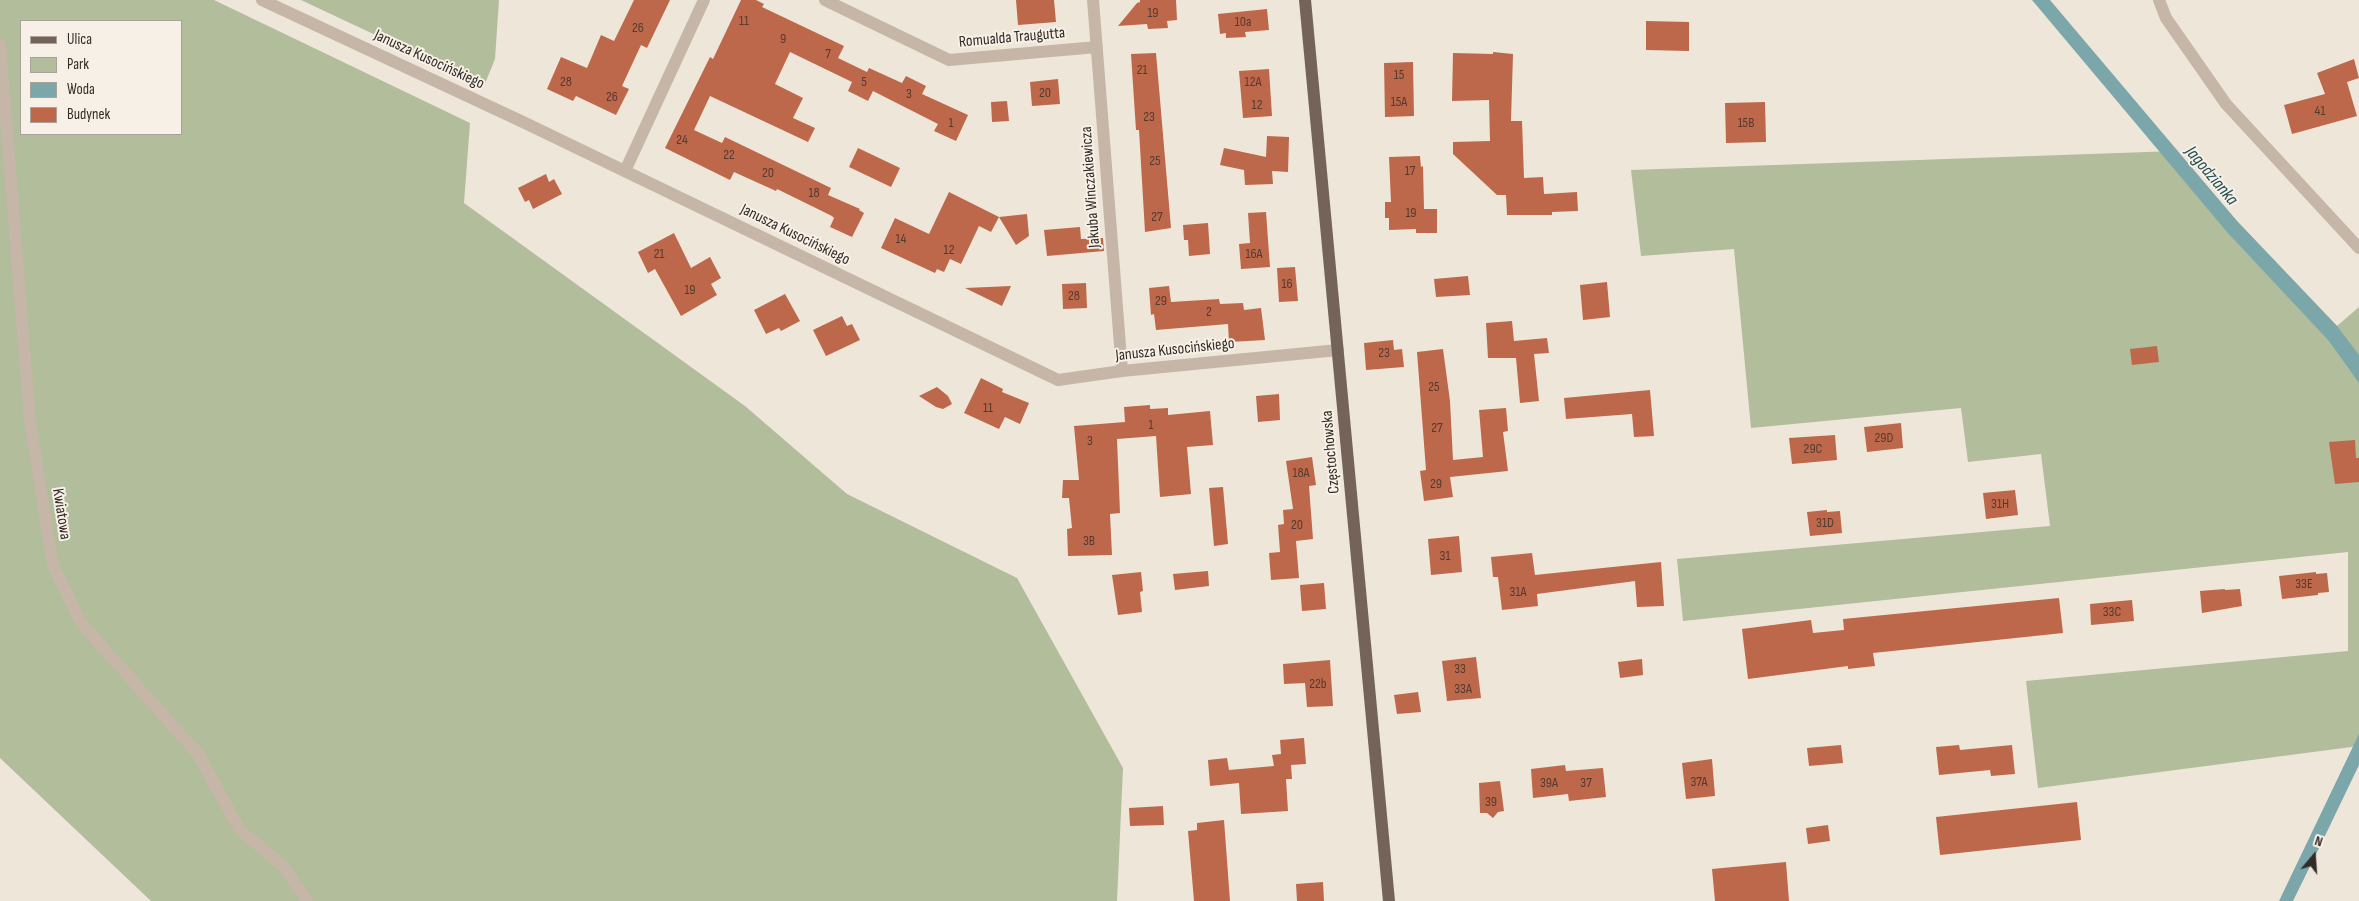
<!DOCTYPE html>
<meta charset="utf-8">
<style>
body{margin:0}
#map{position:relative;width:2359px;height:901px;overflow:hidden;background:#efe6da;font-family:"Sofia Sans Condensed",sans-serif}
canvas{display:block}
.legend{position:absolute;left:20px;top:20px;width:162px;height:115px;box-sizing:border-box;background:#f7f0e6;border:1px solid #a9a19a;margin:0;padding:6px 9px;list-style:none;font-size:15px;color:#332b27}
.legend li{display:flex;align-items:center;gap:10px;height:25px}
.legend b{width:25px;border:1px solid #a9a19a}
.north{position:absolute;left:2289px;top:831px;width:50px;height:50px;-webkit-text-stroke:4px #f7f0e6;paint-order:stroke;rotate:18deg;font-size:14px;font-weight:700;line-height:20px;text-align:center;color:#332b27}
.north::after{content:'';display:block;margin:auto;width:18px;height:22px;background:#332b27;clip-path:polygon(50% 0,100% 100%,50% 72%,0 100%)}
</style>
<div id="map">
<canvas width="2359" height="901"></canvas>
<ul class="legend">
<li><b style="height:6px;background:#746359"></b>Ulica</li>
<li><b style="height:14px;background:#b1bd9b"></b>Park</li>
<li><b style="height:14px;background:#7ba7aa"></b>Woda</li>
<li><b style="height:14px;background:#bd684a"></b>Budynek</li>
</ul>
<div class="north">N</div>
</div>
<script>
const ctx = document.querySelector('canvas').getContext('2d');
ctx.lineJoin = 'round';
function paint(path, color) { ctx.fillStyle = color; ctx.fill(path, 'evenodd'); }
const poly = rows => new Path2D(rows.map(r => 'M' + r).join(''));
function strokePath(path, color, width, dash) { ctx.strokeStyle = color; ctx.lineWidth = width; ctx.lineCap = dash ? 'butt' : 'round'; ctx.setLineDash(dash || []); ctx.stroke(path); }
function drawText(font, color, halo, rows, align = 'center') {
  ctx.font = font + ' "Sofia Sans Condensed",sans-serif'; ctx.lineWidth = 4; ctx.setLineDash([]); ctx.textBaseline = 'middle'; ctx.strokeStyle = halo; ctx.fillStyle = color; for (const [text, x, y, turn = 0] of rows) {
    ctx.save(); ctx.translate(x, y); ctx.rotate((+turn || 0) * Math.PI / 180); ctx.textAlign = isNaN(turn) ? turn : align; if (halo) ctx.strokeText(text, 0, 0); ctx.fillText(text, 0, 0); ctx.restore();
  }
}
paint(poly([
 [0,0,214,0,470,123,464,203,745,406,847,494,1017,578,1123,768,1117,901,151,901,0,758],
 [21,21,181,21,181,134,21,134],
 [301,0,499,0,495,59,484,86],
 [2176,151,2237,221,2337,326,2359,307,2359,746,2038,788,2026,681,2348,651,2348,552,1683,621,1677,559,2050,526,2041,454,1968,462,1961,408,1751,428,1734,249,1641,256,1631,170]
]), '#b1bd9b');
paint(poly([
 [2032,0,2050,0,2237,221,2337,326,2359,355,2359,383,2329,341,2227,232],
 [2359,734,2359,765,2323,840,2293,901,2279,901]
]), '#7ba7aa');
paint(poly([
 [634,0,670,0,647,48,641,45,622,86,629,89,616,115,576,96,573,101,547,89,561,57,587,68,601,35,614,41],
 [741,0,756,0,764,4,762,7,844,46,838,58,867,72,869,68,902,83,906,76,926,86,922,94,968,115,956,141,934,131,938,124,873,91,868,101,848,91,852,82,790,52,775,84,803,98,793,118,815,128,808,142,710,96,694,130,722,143,725,137,831,188,828,195,860,209,859,210,864,213,852,237,830,227,834,218,832,216,777,189,776,191,734,172,730,180,665,148,710,57,713,59],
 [1016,0,1054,0,1056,22,1018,25],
 [1140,0,1176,0,1177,20,1167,21,1168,28,1148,29,1147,24,1118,26,1137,3,1140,2],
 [1267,9,1269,30,1245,32,1246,37,1226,38,1226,33,1220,34,1218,14],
 [1646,21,1689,22,1689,51,1646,50],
 [1493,52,1513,54,1511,121,1522,121,1524,178,1543,177,1544,194,1577,192,1578,211,1552,212,1552,215,1507,215,1506,195,1497,195,1453,154,1453,142,1490,141,1489,100,1452,101,1453,53,1493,54],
 [1156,53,1171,228,1145,232,1139,130,1136,130,1131,54],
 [2354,59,2359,78,2347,82,2357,116,2292,134,2284,105,2325,94,2317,73],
 [1413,62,1414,116,1385,117,1384,63],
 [1269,69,1272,116,1243,118,1239,71],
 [1058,79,1060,104,1032,106,1030,82],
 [1007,101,1009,121,992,122,991,102],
 [1765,102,1766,142,1726,143,1725,103],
 [1267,136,1289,137,1288,172,1272,171,1273,184,1245,185,1244,170,1220,165,1224,148,1266,157],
 [858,148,900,168,891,187,849,167],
 [1420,156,1421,167,1423,166,1424,209,1437,209,1437,233,1416,233,1416,229,1389,230,1389,218,1385,218,1385,202,1391,202,1389,157],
 [546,174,549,182,554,179,562,194,533,209,529,200,525,202,518,188],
 [949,192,999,217,991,232,979,226,961,264,950,259,944,272,937,269,935,273,881,248,895,218,929,234],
 [1266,212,1270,267,1241,269,1239,244,1250,243,1248,213],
 [1027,214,1029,236,1016,245,999,217],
 [1208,223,1210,254,1189,256,1188,240,1184,240,1183,225],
 [1080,227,1081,239,1103,238,1104,251,1047,256,1044,230],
 [674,233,691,268,710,257,721,278,711,284,717,295,681,316,655,269,648,273,638,252],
 [1295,267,1298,301,1279,302,1277,268],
 [1468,276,1470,295,1436,297,1434,279],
 [1607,282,1610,317,1583,320,1580,285],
 [1086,283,1087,308,1063,309,1062,284],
 [1011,286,1002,306,965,288],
 [1169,286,1171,302,1219,299,1220,304,1243,303,1244,310,1261,308,1265,340,1229,342,1228,324,1156,330,1154,314,1151,315,1149,288],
 [785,294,800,321,781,331,779,328,766,334,754,310],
 [842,316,847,326,852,324,860,340,826,356,813,330],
 [1512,321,1514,341,1547,338,1549,353,1534,354,1539,401,1520,403,1516,358,1488,358,1486,323],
 [1393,340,1394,350,1402,349,1404,367,1366,370,1364,343],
 [2157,346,2159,362,2132,365,2130,349],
 [1443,349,1450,401,1453,460,1483,457,1479,410,1506,408,1508,431,1503,432,1508,471,1450,477,1453,497,1424,501,1420,471,1426,470,1417,352],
 [981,378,1003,389,1002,392,1029,403,1020,424,1005,417,999,429,964,413],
 [937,387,948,396,952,404,943,409,936,407,919,396],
 [1650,390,1654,436,1634,437,1632,414,1566,419,1564,398],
 [1279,394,1280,420,1258,422,1256,396],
 [1150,405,1150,409,1168,408,1168,415,1210,411,1213,445,1187,447,1191,494,1160,497,1156,436,1117,439,1120,513,1110,514,1112,555,1068,556,1067,529,1072,528,1069,498,1062,498,1063,480,1079,480,1074,426,1125,422,1124,407],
 [1901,423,1903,448,1867,452,1864,427],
 [1835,435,1837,460,1792,464,1789,438],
 [2355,440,2356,458,2359,458,2359,482,2335,484,2329,442],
 [1312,457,1316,485,1309,486,1313,539,1296,541,1299,578,1271,580,1269,553,1280,552,1278,525,1284,524,1283,510,1293,509,1286,461],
 [1223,487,1228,544,1214,546,1209,488],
 [2015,490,2018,515,1986,519,1983,493],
 [1827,510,1827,512,1840,511,1842,533,1810,536,1807,512],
 [1459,536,1462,572,1431,575,1428,539],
 [1532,553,1535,575,1661,562,1664,606,1637,607,1635,581,1537,594,1538,606,1502,610,1498,577,1493,577,1491,557],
 [1208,571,1209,586,1175,590,1173,574],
 [1141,572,1143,591,1140,592,1142,612,1118,615,1112,575],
 [2316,572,2316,574,2327,573,2329,592,2318,593,2318,595,2282,599,2279,576],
 [1324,583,1326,609,1302,611,1300,585],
 [2225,589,2225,590,2240,589,2242,606,2202,613,2200,591],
 [2059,598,2063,633,1873,653,1875,666,1848,669,1848,666,1748,679,1742,629,1811,620,1813,633,1844,630,1843,619],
 [2132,600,2134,621,2091,625,2090,604],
 [1476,657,1481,698,1447,701,1442,661],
 [1642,659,1643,675,1620,678,1618,662],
 [1330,660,1333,706,1307,707,1305,683,1284,684,1283,664],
 [1418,692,1421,712,1397,714,1394,695],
 [1304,738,1306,764,1291,765,1292,779,1286,779,1288,811,1241,814,1239,783,1210,786,1208,760,1227,758,1229,770,1274,766,1272,755,1281,754,1280,740],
 [1841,745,1843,763,1809,766,1807,748],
 [1959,745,1960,750,2012,745,2015,774,1991,776,1990,770,1939,775,1936,747],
 [1712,759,1715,796,1686,799,1682,763],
 [1565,765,1566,771,1603,768,1606,797,1569,801,1568,794,1533,798,1531,769],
 [1500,781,1504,811,1498,812,1493,818,1487,813,1480,813,1479,783],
 [2077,802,2081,840,1940,855,1936,817],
 [1163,806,1164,825,1130,826,1129,808],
 [1224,820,1230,901,1194,901,1188,831,1197,830,1197,823],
 [1828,825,1830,841,1808,844,1806,828],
 [1786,862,1789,901,1715,901,1712,869],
 [1323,882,1324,901,1297,901,1296,884]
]), '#bd684a');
strokePath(poly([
 [262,0,523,122,1058,380,1122,371,1338,350],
 [825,0,949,60,1097,47],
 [1093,0,1122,371],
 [2159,0,2166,18,2226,104,2359,248],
 [0,44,30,422,53,565,81,623,198,754,240,830,284,867,307,901],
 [625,171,704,0]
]), '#c6b6a7', 12);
strokePath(poly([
 [1305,0,1389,901]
]), '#746359', 12);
drawText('14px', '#563a30', null, [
 ["19",1153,13],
 ["11",744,21],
 ["10a",1243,22],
 ["26",638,28],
 ["9",783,39],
 ["7",828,54],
 ["21",1142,70],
 ["15",1399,75],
 ["28",566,82],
 ["5",864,82],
 ["12A",1253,82],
 ["20",1045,93],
 ["3",909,94],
 ["26",612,97],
 ["15A",1399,102],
 ["12",1257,105],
 ["41",2320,111],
 ["23",1149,117],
 ["1",951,123],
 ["15B",1746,123],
 ["24",682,140],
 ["22",729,155],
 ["25",1155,161],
 ["17",1410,171],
 ["20",768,173],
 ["18",814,193],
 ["19",1411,213],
 ["27",1157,217],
 ["14",901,239],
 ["12",949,250],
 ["21",659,254],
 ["16A",1254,254],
 ["16",1287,284],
 ["19",690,290],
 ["28",1074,296],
 ["29",1161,301],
 ["2",1209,312],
 ["23",1384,353],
 ["25",1434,387],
 ["11",988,408],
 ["1",1151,425],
 ["27",1437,428],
 ["29D",1884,438],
 ["3",1090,441],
 ["29C",1813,449],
 ["18A",1301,473],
 ["29",1436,484],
 ["31H",2000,504],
 ["31D",1825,523],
 ["20",1297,525],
 ["3B",1089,541],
 ["31",1445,556],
 ["33E",2304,584],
 ["31A",1518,592],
 ["33C",2112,612],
 ["33",1460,669],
 ["22b",1318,684],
 ["33A",1463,689],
 ["37A",1699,782],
 ["39A",1549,783],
 ["37",1586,783],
 ["39",1491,802]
]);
drawText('16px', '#332b27', '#f7f0e6', [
 ["Romualda Traugutta",1012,38,-5],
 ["Janusza Kusocińskiego",429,60,25],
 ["Jakuba Winczakiewicza",1091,187,-94],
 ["Janusza Kusocińskiego",795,235,26],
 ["Janusza Kusocińskiego",1175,350,-6],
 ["Częstochowska",1331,452,-95],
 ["Kwiatowa",61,514,81]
]);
drawText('italic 18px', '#204d51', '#f7f0e6', [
 ["Jagodzianka",2211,176,50]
]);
</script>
